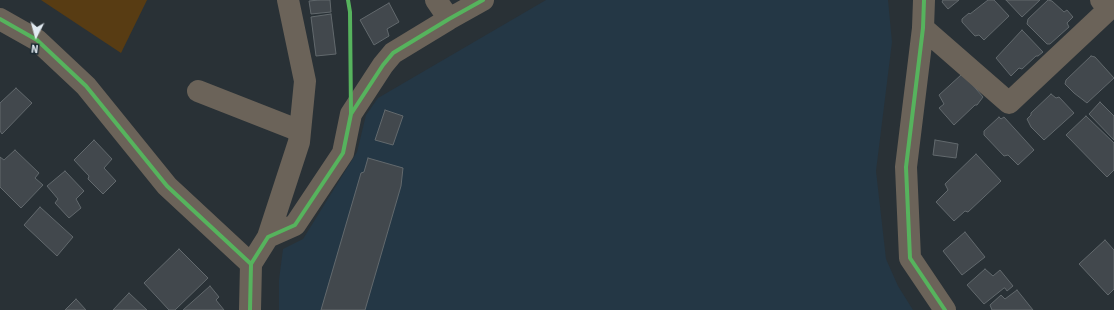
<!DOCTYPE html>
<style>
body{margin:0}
#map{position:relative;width:1114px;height:310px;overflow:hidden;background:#293136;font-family:"Source Sans 3",sans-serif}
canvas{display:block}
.north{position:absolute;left:16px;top:16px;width:40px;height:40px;-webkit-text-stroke:3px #192831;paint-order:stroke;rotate:186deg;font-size:11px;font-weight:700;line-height:16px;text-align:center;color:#e1eaf1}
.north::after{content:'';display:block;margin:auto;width:14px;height:18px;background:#e1eaf1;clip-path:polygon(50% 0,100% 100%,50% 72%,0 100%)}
</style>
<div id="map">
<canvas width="1114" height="310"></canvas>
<div class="north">N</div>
</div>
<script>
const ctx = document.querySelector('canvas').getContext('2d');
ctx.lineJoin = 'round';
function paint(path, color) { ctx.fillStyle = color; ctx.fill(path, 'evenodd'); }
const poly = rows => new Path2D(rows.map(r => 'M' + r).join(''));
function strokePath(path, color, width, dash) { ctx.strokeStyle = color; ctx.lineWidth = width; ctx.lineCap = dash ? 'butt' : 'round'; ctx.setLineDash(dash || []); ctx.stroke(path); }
paint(poly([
 [546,0,888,0,892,42,876,171,886,259,898,286,913,310,279,310,279,280,283,249,303,239,357,152,366,115,378,98]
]), '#243745');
paint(poly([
 [41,0,147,0,121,53]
]), '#583c13');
const building = poly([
 [319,0,330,0,331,12,311,14,309,1,319,0],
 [943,0,959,0,948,9,942,2,943,0],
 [988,0,994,0,1009,16,984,40,979,35,975,36,962,22,962,19,969,13,970,14,988,0],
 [1006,0,1040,0,1022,17,1006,0],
 [1048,0,1052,1,1064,12,1067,10,1073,17,1067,23,1069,27,1050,44,1047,44,1027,24,1028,19,1048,0],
 [389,3,399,22,387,29,389,36,374,45,360,20,389,3],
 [331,14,336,54,316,56,311,17,331,14],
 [1022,30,1043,52,1038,56,1036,56,1022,69,1019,68,1011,76,996,58,1022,30],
 [1091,56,1095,57,1114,78,1087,103,1074,93,1065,84,1066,80,1091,56],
 [961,75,964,75,983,97,977,105,975,105,954,125,939,108,944,104,939,95,961,75],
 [16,88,32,103,2,134,0,131,0,103,16,88],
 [1051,94,1056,98,1059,97,1074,113,1044,140,1031,127,1027,119,1031,115,1031,113,1051,94],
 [1100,102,1114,116,1114,140,1089,114,1100,102],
 [385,110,403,116,393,145,375,140,385,110],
 [1086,116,1114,143,1114,170,1107,177,1066,135,1086,116],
 [999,117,1001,119,1004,117,1034,150,1018,165,1008,155,1004,156,984,135,984,131,999,117],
 [94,140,112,159,104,168,116,181,103,194,88,179,89,176,74,160,94,140],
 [935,140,958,144,956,158,933,155,935,140],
 [15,150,39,173,35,178,43,185,21,208,0,187,0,157,4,160,15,150],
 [976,154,1001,181,968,212,965,211,954,221,936,202,948,190,945,184,976,154],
 [368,158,403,168,401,186,365,310,321,310,361,173,364,172,368,158],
 [65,171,84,191,76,199,81,208,69,218,55,203,58,199,47,186,65,171],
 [40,207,73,237,57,256,24,225,40,207],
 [965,232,985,257,962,275,943,251,965,232],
 [1105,240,1114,250,1114,289,1108,295,1079,264,1105,240],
 [179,249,208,278,175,310,169,310,144,283,179,249],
 [985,269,993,276,1000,270,1013,286,1007,291,1005,288,1004,288,984,304,967,285,985,269],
 [210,286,219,297,216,300,224,310,183,310,210,286],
 [1017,290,1033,310,992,310,990,305,1001,295,1005,299,1017,290],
 [129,293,147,310,113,310,129,293],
 [76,299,86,310,65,310,76,299]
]);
paint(building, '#42484d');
strokePath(building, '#62696d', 1);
strokePath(poly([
 [436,0,449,19],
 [924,0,923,28,906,167,910,258,945,310],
 [0,19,37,40,86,86,167,186,251,264,268,237,295,225,343,153,351,114,383,65,393,53,449,19,483,0],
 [923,28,1009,103,1109,9,1101,0],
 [198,91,300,131],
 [268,237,299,142,305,81,288,0]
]), '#6b6359', 22);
strokePath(poly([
 [250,310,251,264]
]), '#6b6359', 22);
strokePath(poly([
 [348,0,350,12,351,114],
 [924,0,923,28,906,167,910,258,945,310],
 [0,19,37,40,86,86,167,186,251,264],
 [250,310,251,264,268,237,295,225,343,153,351,114,383,65,393,53,449,19,483,0]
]), '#56b35d', 4);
</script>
